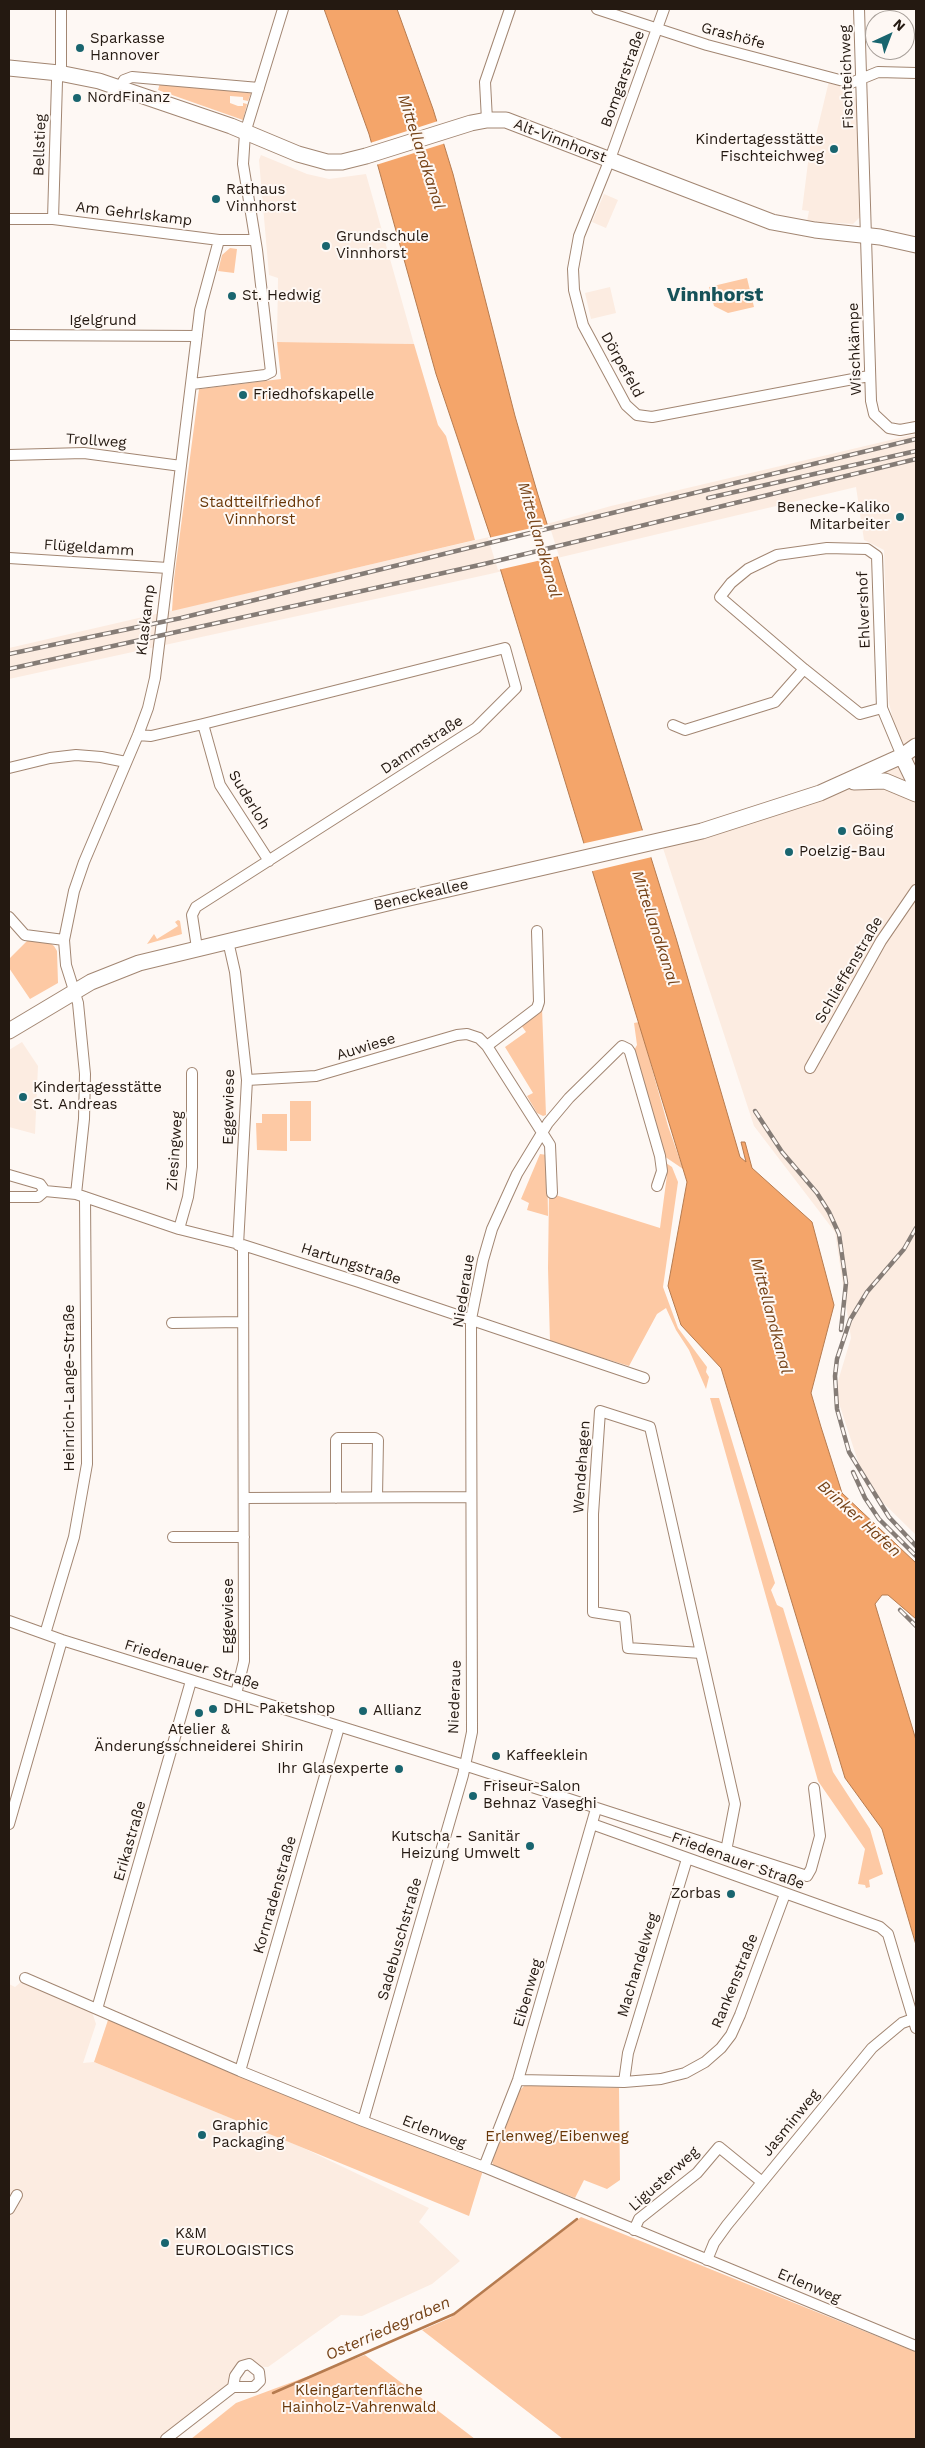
<!DOCTYPE html>
<meta charset="utf-8">
<style>
body{margin:0}
#map{position:relative;width:925px;height:2448px;overflow:hidden;background:#fef8f4;font-family:"Work Sans",sans-serif}
canvas{display:block}
.frame{position:absolute;inset:0;border:10px solid #241911;pointer-events:none}
.north{position:absolute;left:865px;top:10px;width:50px;height:50px;box-sizing:border-box;background:#fef8f4;border:1px solid #a79f99;border-radius:50%;rotate:43deg;font-size:14px;font-weight:700;line-height:20px;text-align:center;color:#241911}
.north::after{content:'';display:block;margin:auto;width:18px;height:22px;background:#19656f;clip-path:polygon(50% 0,100% 100%,50% 72%,0 100%)}
</style>
<div id="map">
<canvas width="925" height="2448"></canvas>
<div class="frame"></div>
<div class="north">N</div>
</div>
<script>
const ctx = document.querySelector('canvas').getContext('2d');
ctx.lineJoin = 'round';
function paint(path, color) { ctx.fillStyle = color; ctx.fill(path, 'evenodd'); }
const poly = rows => new Path2D(rows.map(r => 'M' + r).join(''));
function strokePath(path, color, width, dash) { ctx.strokeStyle = color; ctx.lineWidth = width; ctx.lineCap = dash ? 'butt' : 'round'; ctx.setLineDash(dash || []); ctx.stroke(path); }
function drawText(font, color, halo, rows, align = 'center') {
  ctx.font = font + ' "Work Sans",sans-serif'; ctx.lineWidth = 4; ctx.setLineDash([]); ctx.textBaseline = 'middle'; ctx.strokeStyle = halo; ctx.fillStyle = color; for (const [text, x, y, turn = 0] of rows) {
    ctx.save(); ctx.translate(x, y); ctx.rotate((+turn || 0) * Math.PI / 180); ctx.textAlign = isNaN(turn) ? turn : align; if (halo) ctx.strokeText(text, 0, 0); ctx.fillText(text, 0, 0); ctx.restore();
  }
}
paint(poly([
 [829,81,846,85,857,101,860,217,853,224,807,221,809,211,802,210,811,139,815,139],
 [261,155,307,174,329,179,366,174,414,344,277,342,278,278,269,275,259,160],
 [604,194,618,200,606,228,592,222],
 [610,287,616,313,591,319,585,293],
 [916,434,916,1535,866,1486,835,1391,851,1338,835,1232,754,1126,661,842,902,756,889,703,884,550,864,540,856,487,490,574,9,679,9,648,554,522,611,506],
 [22,1042,38,1066,35,1134,9,1127,9,1050],
 [21,1982,92,2012,96,2024,83,2063,94,2062,297,2145,429,2208,419,2222,460,2261,432,2284,362,2316,341,2315,268,2367,242,2366,233,2387,163,2439,9,2439,9,1984,15,1987]
]), '#fcece1');
paint(poly([
 [160,83,251,93,248,101,243,100,243,97,230,96,230,103,238,106,243,106,243,103,247,104,243,120,158,90],
 [230,248,237,249,234,273,218,271,222,255],
 [747,278,754,307,728,313,714,306,709,287],
 [277,342,414,344,438,425,446,436,475,540,172,611,174,579,199,389,281,379],
 [178,920,180,921,182,934,147,944,154,934,157,939,178,926,175,922],
 [28,940,50,943,54,946,57,951,58,983,30,999,9,968,9,959],
 [542,1008,546,1115,543,1116,537,1113,527,1096,533,1093,505,1047,526,1032,521,1025],
 [639,1022,668,1126,683,1169,661,1154,633,1052,637,1045,634,1023],
 [290,1101,311,1101,311,1141,290,1141],
 [262,1114,287,1114,287,1151,257,1150,256,1123,262,1123],
 [540,1154,547,1155,548,1216,527,1210,529,1203,521,1199],
 [663,1161,672,1167,678,1182,663,1287,678,1328,707,1367,706,1372,709,1377,706,1389,689,1350,676,1330,666,1308,657,1314,629,1366,550,1342,548,1268,549,1193,660,1228,667,1175],
 [710,1398,719,1398,775,1583,771,1590,777,1605,783,1608,833,1772,870,1829,883,1874,869,1880,870,1887,866,1888,865,1885,858,1884,865,1849,818,1781],
 [110,2014,484,2167,469,2216,94,2062],
 [525,2085,619,2088,620,2180,607,2189,584,2180,575,2198,493,2166,492,2159,519,2091],
 [581,2217,916,2352,916,2439,563,2439,422,2330,450,2318],
 [365,2355,475,2439,191,2439,236,2403]
]), '#fdc9a4');
const water = poly([
 [324,9,397,9,433,109,453,174,515,416,538,495,676,938,740,1157,746,1162,741,1142,745,1142,752,1168,812,1222,834,1305,811,1393,821,1427,842,1493,916,1563,916,1619,888,1595,882,1595,875,1604,916,1740,916,1945,882,1829,845,1778,721,1368,681,1325,668,1286,687,1182,490,535,436,374,369,134,324,9]
]);
paint(water, '#f4a56a');
strokePath(water, '#b67b4f', 1);
paint(poly([
 [438,121,446,143,376,165,370,143],
 [549,524,559,556,498,570,488,538],
 [644,830,652,857,589,872,581,844]
]), '#fef8f4');
strokePath(poly([
 [273,2393,454,2314,577,2219]
]), '#b67b4f', 2.5);
const street = poly([
 [597,9,707,45,851,83,878,72,916,73],
 [664,9,610,159,579,236,573,269,574,290,583,325,626,405,637,415,652,417,869,376],
 [859,9,871,401,874,414,889,428,900,430,916,427],
 [120,87,124,80,132,77,259,88],
 [487,120,485,82,510,9],
 [9,219,53,219,219,240,255,240],
 [53,219,57,81,61,66,61,9],
 [9,335,197,336],
 [192,384,265,375,271,372,257,250,243,164,245,133,283,9],
 [9,455,84,453,181,466],
 [9,558,168,568],
 [804,669,720,597,731,583,748,569,777,555,827,548,867,549,877,556,882,708,902,756],
 [203,724,220,785,269,861],
 [673,725,685,730,775,702,804,669,860,714,882,708],
 [138,735,151,736,203,724,505,648,516,688,476,728,196,907,192,915,197,948],
 [9,768,50,758,76,755,101,757,126,762],
 [9,917,25,935,64,940],
 [228,941,235,972,247,1080,238,1245],
 [487,1046,537,1008,539,1002,537,931],
 [810,1068,881,941,916,890],
 [247,1080,316,1076,457,1035,467,1034,479,1038,487,1046,550,1145,552,1193],
 [9,1175,40,1184,45,1191],
 [76,1194,84,1119,85,1074,78,1003,66,965,64,940,74,891,84,862,138,735,148,708,155,678,200,310,219,240],
 [9,1197,38,1197,45,1191,76,1194,179,1229,243,1245,359,1282,644,1378],
 [179,1229,188,1197,192,1167,192,1073],
 [172,1323,243,1322],
 [244,1498,471,1497],
 [336,1498,336,1440,338,1438,375,1438,378,1440,377,1497],
 [173,1537,244,1537],
 [9,1621,62,1640,464,1765,807,1876,811,1869,820,1836,814,1788],
 [45,1634,74,1537,87,1464,85,1197],
 [701,1653,628,1648,625,1617,593,1612,593,1514,600,1411,650,1427,665,1493,701,1653,735,1804,726,1851],
 [236,1694,244,1661,243,1245],
 [9,1824,62,1640],
 [592,1824,880,1927,888,1934,916,2028],
 [25,1978,240,2071,363,2121,484,2167,916,2346],
 [97,2009,191,1681],
 [240,2071,339,1727],
 [518,2080,624,2082,661,2079,685,2073,705,2062,721,2048,731,2035,740,2015,785,1894],
 [624,2082,628,2053,687,1859],
 [363,2121,463,1775,472,1732,471,1319,483,1260,492,1229,517,1174,548,1123,569,1098,622,1046,628,1049,630,1052,660,1156,662,1171,657,1186],
 [484,2167,518,2080,596,1809],
 [9,2209,17,2195],
 [634,2230,639,2219,697,2173,719,2147,762,2182],
 [707,2260,714,2243,727,2225,872,2048,902,2023,913,2019],
 [166,2439,233,2387,254,2387,260,2381,259,2372,249,2364,242,2366,235,2376,233,2387]
]);
const secondary = poly([
 [9,68,59,73,99,81,231,126,298,154,327,162,342,162,366,156,471,123,487,120,506,120,772,222,815,230,880,237,916,245],
 [902,756,916,785],
 [854,782,885,781,916,794],
 [9,1031,91,982,139,963,396,901,702,831,820,793,902,756,916,746]
]);
strokePath(street, '#a28672', 12);
strokePath(secondary, '#a28672', 17);
strokePath(street, '#fff', 10);
strokePath(secondary, '#fff', 15);
const rail = poly([
 [708,498,916,451],
 [9,654,181,618,916,439],
 [9,669,484,564,916,459],
 [755,1111,782,1152,817,1193,829,1212,839,1234,846,1283,841,1330],
 [916,1228,904,1249,867,1292,850,1320,837,1359,835,1376,837,1409,849,1452,889,1517,916,1546],
 [853,1472,865,1498,879,1519,916,1556],
 [900,1610,916,1626]
]);
strokePath(rail, '#857c76', 4.5);
strokePath(rail, '#fef8f4', 2.5, [8]);
for (const [x, y, r, color] of [
 [80,48,5,"#19656f"],
 [77,98,5,"#19656f"],
 [834,149,5,"#19656f"],
 [216,199,5,"#19656f"],
 [326,246,5,"#19656f"],
 [232,296,5,"#19656f"],
 [243,395,5,"#19656f"],
 [900,517,5,"#19656f"],
 [842,831,5,"#19656f"],
 [789,852,5,"#19656f"],
 [23,1097,5,"#19656f"],
 [213,1709,5,"#19656f"],
 [363,1711,5,"#19656f"],
 [199,1713,5,"#19656f"],
 [496,1756,5,"#19656f"],
 [399,1769,5,"#19656f"],
 [473,1796,5,"#19656f"],
 [530,1846,5,"#19656f"],
 [731,1894,5,"#19656f"],
 [202,2135,5,"#19656f"],
 [165,2243,5,"#19656f"]
]) { const dot = new Path2D(); dot.arc(x, y, r, 0, 2 * Math.PI); ctx.fillStyle = color; ctx.fill(dot); strokePath(dot, '#fef8f4', 2); }
drawText('15px', '#241911', '#fef8f4', [
 ["Grashöfe",733,36,15],
 ["Fischteichweg",847,77,-92],
 ["Bomgarstraße",623,79,-70],
 ["Alt-Vinnhorst",560,141,21],
 ["Bellstieg",40,145,-88],
 ["Am Gehrlskamp",134,214,7],
 ["Igelgrund",103,321],
 ["Wischkämpe",855,349,-92],
 ["Dörpefeld",622,365,61],
 ["Trollweg",96,441,4],
 ["Flügeldamm",89,548,4],
 ["Ehlvershof",864,610,-92],
 ["Klaskamp",146,620,-83],
 ["Dammstraße",422,745,-33],
 ["Suderloh",249,800,59],
 ["Beneckeallee",421,895,-13],
 ["Schlieffenstraße",849,970,-60],
 ["Auwiese",366,1047,-17],
 ["Eggewiese",229,1107,-89],
 ["Ziesingweg",175,1151,-86],
 ["Hartungstraße",351,1264,18],
 ["Niederaue",464,1291,-81],
 ["Heinrich-Lange-Straße",70,1388,-90],
 ["Wendehagen",582,1467,-86],
 ["Eggewiese",229,1616,-90],
 ["Friedenauer Straße",192,1665,17],
 ["Niederaue",455,1697,-88],
 ["Erikastraße",130,1841,-74],
 ["Friedenauer Straße",738,1861,20],
 ["Kornradenstraße",275,1895,-74],
 ["Sadebuschstraße",400,1939,-74],
 ["Machandelweg",638,1965,-73],
 ["Rankenstraße",735,1981,-68],
 ["Eibenweg",528,1993,-74],
 ["Jasminweg",791,2123,-51],
 ["Erlenweg",434,2132,21],
 ["Ligusterweg",664,2179,-42],
 ["Erlenweg",809,2286,23]
]);
drawText('15px', '#241911', '#fef8f4', [
 ["Sparkasse",90,39],
 ["Hannover",90,56],
 ["NordFinanz",87,98],
 ["Kindertagesstätte",824,140,"right"],
 ["Fischteichweg",824,157,"right"],
 ["Rathaus",226,190],
 ["Vinnhorst",226,207],
 ["Grundschule",336,237],
 ["Vinnhorst",336,254],
 ["St. Hedwig",242,296],
 ["Friedhofskapelle",253,395],
 ["Benecke-Kaliko",890,508,"right"],
 ["Mitarbeiter",890,525,"right"],
 ["Göing",852,831],
 ["Poelzig-Bau",799,852],
 ["Kindertagesstätte",33,1088],
 ["St. Andreas",33,1105],
 ["DHL Paketshop",223,1709],
 ["Allianz",373,1711],
 ["Atelier &",199,1730,"center"],
 ["Änderungsschneiderei Shirin",199,1747,"center"],
 ["Kaffeeklein",506,1756],
 ["Ihr Glasexperte",389,1769,"right"],
 ["Friseur-Salon",483,1787],
 ["Behnaz Vaseghi",483,1804],
 ["Kutscha - Sanitär",520,1837,"right"],
 ["Heizung Umwelt",520,1854,"right"],
 ["Zorbas",721,1894,"right"],
 ["Graphic",212,2126],
 ["Packaging",212,2143],
 ["K&M",175,2234],
 ["EUROLOGISTICS",175,2251]
], 'left');
drawText('15px', '#693708', '#fef8f4', [
 ["Stadtteilfriedhof",260,503],
 ["Vinnhorst",260,520],
 ["Erlenweg/Eibenweg",557,2137],
 ["Kleingartenfläche",359,2391],
 ["Hainholz-Vahrenwald",359,2408]
]);
drawText('italic 16px', '#764318', '#fef8f4', [
 ["Mittellandkanal",421,152,72],
 ["Mittellandkanal",539,540,74],
 ["Mittellandkanal",655,928,72],
 ["Mittellandkanal",771,1316,75],
 ["Brinker Hafen",859,1519,42],
 ["Osterriedegraben",388,2329,-24]
]);
drawText('bold 20px', '#165259', '#fef8f4', [
 ["Vinnhorst",715,295]
]);
</script>
